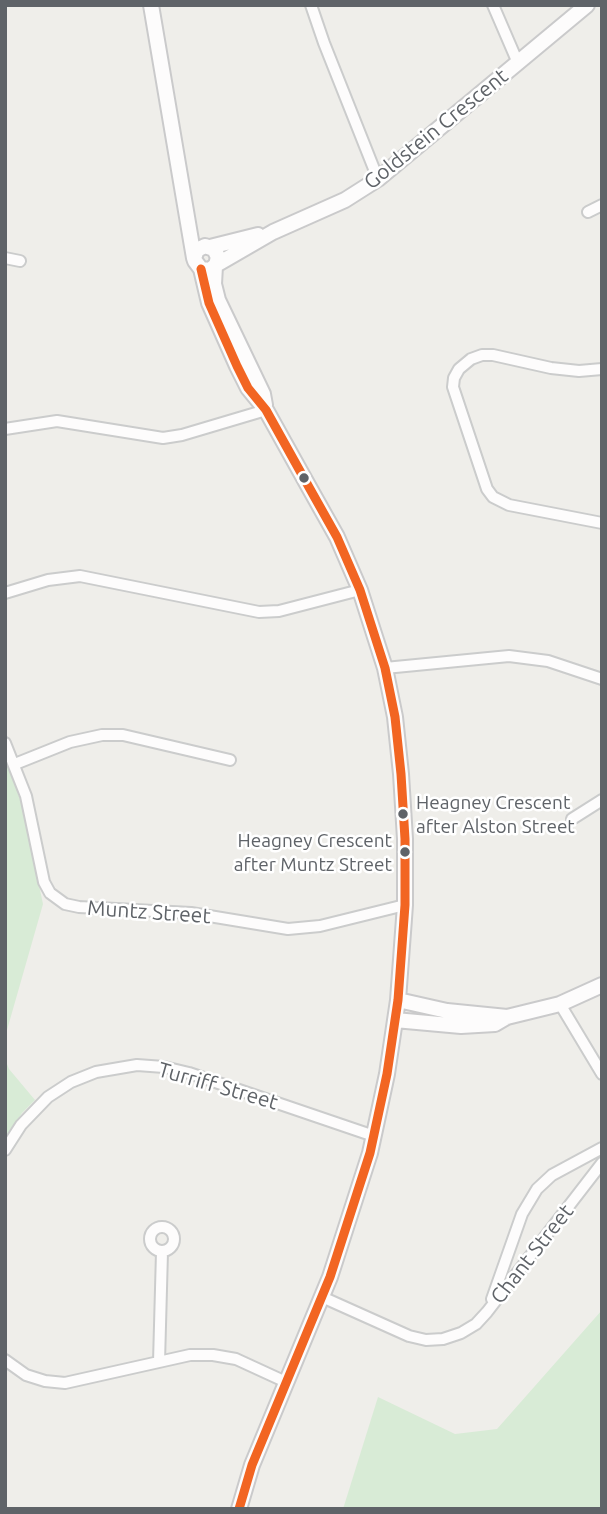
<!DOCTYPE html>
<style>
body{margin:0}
#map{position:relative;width:607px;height:1514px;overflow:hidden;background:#efeeea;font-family:Ubuntu,sans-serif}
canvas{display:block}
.frame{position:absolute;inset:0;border:7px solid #5f6368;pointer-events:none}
</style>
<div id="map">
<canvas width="607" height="1514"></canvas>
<div class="frame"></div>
</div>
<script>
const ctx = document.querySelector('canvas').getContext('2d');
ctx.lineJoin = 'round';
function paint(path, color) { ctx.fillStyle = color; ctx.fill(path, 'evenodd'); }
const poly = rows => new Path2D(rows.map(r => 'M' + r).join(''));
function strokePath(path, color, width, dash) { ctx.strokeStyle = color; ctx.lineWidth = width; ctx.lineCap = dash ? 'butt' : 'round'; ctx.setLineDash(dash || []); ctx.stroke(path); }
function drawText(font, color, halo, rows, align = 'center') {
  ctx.font = font + ' Ubuntu,sans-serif'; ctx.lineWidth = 5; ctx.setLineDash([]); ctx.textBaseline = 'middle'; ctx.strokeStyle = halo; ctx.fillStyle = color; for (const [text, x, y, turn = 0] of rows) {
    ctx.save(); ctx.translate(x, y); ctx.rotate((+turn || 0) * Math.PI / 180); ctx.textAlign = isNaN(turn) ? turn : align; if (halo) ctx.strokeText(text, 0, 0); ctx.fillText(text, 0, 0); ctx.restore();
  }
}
paint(poly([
 [5,756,22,805,43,904,5,1037],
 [5,1059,9,1069,35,1100,22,1113,5,1140],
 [602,1310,602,1509,343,1509,378,1397,455,1434,497,1429]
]), '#d8ebd6');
const street = poly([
 [311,5,324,43,378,179],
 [493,5,518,63],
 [588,212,602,205],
 [5,258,20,261],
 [602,369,579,371,551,368,493,355,482,355,471,359,459,369,454,378,453,387,487,489,493,497,509,505,602,523],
 [5,429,57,421,163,438,182,435,266,410],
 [5,593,48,580,80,576,259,612,279,611,360,590],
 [385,668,509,656,548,661,602,679],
 [5,743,26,796,44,882,50,893,65,904,79,907,191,913,288,929,320,926,405,905],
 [15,764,70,742,102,735,123,735,230,760],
 [572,819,602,800],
 [560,1004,602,1074],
 [5,1150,21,1125,48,1097,71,1082,96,1072,137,1065,164,1067,189,1073,374,1136],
 '150 1239a12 12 0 1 1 24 0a12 12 0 1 1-24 0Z',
 [322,1297,409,1336,426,1340,443,1339,461,1333,476,1324,487,1312,602,1163],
 [492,1299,522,1214,537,1189,552,1175,602,1148],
 [5,1360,26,1375,45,1381,65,1383,190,1355,213,1355,236,1359,286,1382],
 [159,1362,162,1252]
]);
const secondary = poly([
 [151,5,194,258,195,261,201,269,210,270,216,265,218,257,214,249,205,246,197,250,194,258],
 [210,247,258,235],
 [216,265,273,232,345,200,378,179,587,5],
 [215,266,214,284,218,300,263,394,265,405],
 [201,269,209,303,237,366,248,388,266,410,310,489,337,537,360,590,385,668,395,717,401,774,405,839,405,905,398,1000,387,1074,370,1153,330,1277,252,1465,239,1509],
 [398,1000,447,1011,507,1017],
 [395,1020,461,1026,495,1024,507,1017,560,1004,602,985]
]);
strokePath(street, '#cbcccc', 14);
strokePath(secondary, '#cacacb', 18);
strokePath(street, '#fdfcfc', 10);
strokePath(secondary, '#fdfcfc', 14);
strokePath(poly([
 [201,269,209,303,237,366,248,388,266,410,310,489,337,537,360,590,385,668,395,717,401,774,405,839,405,905,398,1000,387,1074,370,1153,330,1277,252,1465,239,1509]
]), '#f26522', 9);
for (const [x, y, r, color] of [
 [304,478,6,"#5f6368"],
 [403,814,6,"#5f6368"],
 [405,852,6,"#5f6368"]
]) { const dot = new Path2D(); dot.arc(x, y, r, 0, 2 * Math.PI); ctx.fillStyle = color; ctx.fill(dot); strokePath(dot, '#fff', 2.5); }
drawText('19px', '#5f6368', '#fff', [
 ["Heagney Crescent",416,803],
 ["after Alston Street",416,827],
 ["Heagney Crescent",392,841,"right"],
 ["after Muntz Street",392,865,"right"]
], 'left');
drawText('21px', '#5f6368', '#fff', [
 ["Goldstein Crescent",436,129,-39],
 ["Muntz Street",149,912,4],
 ["Turriff Street",218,1086,16],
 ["Chant Street",532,1254,-52]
]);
</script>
